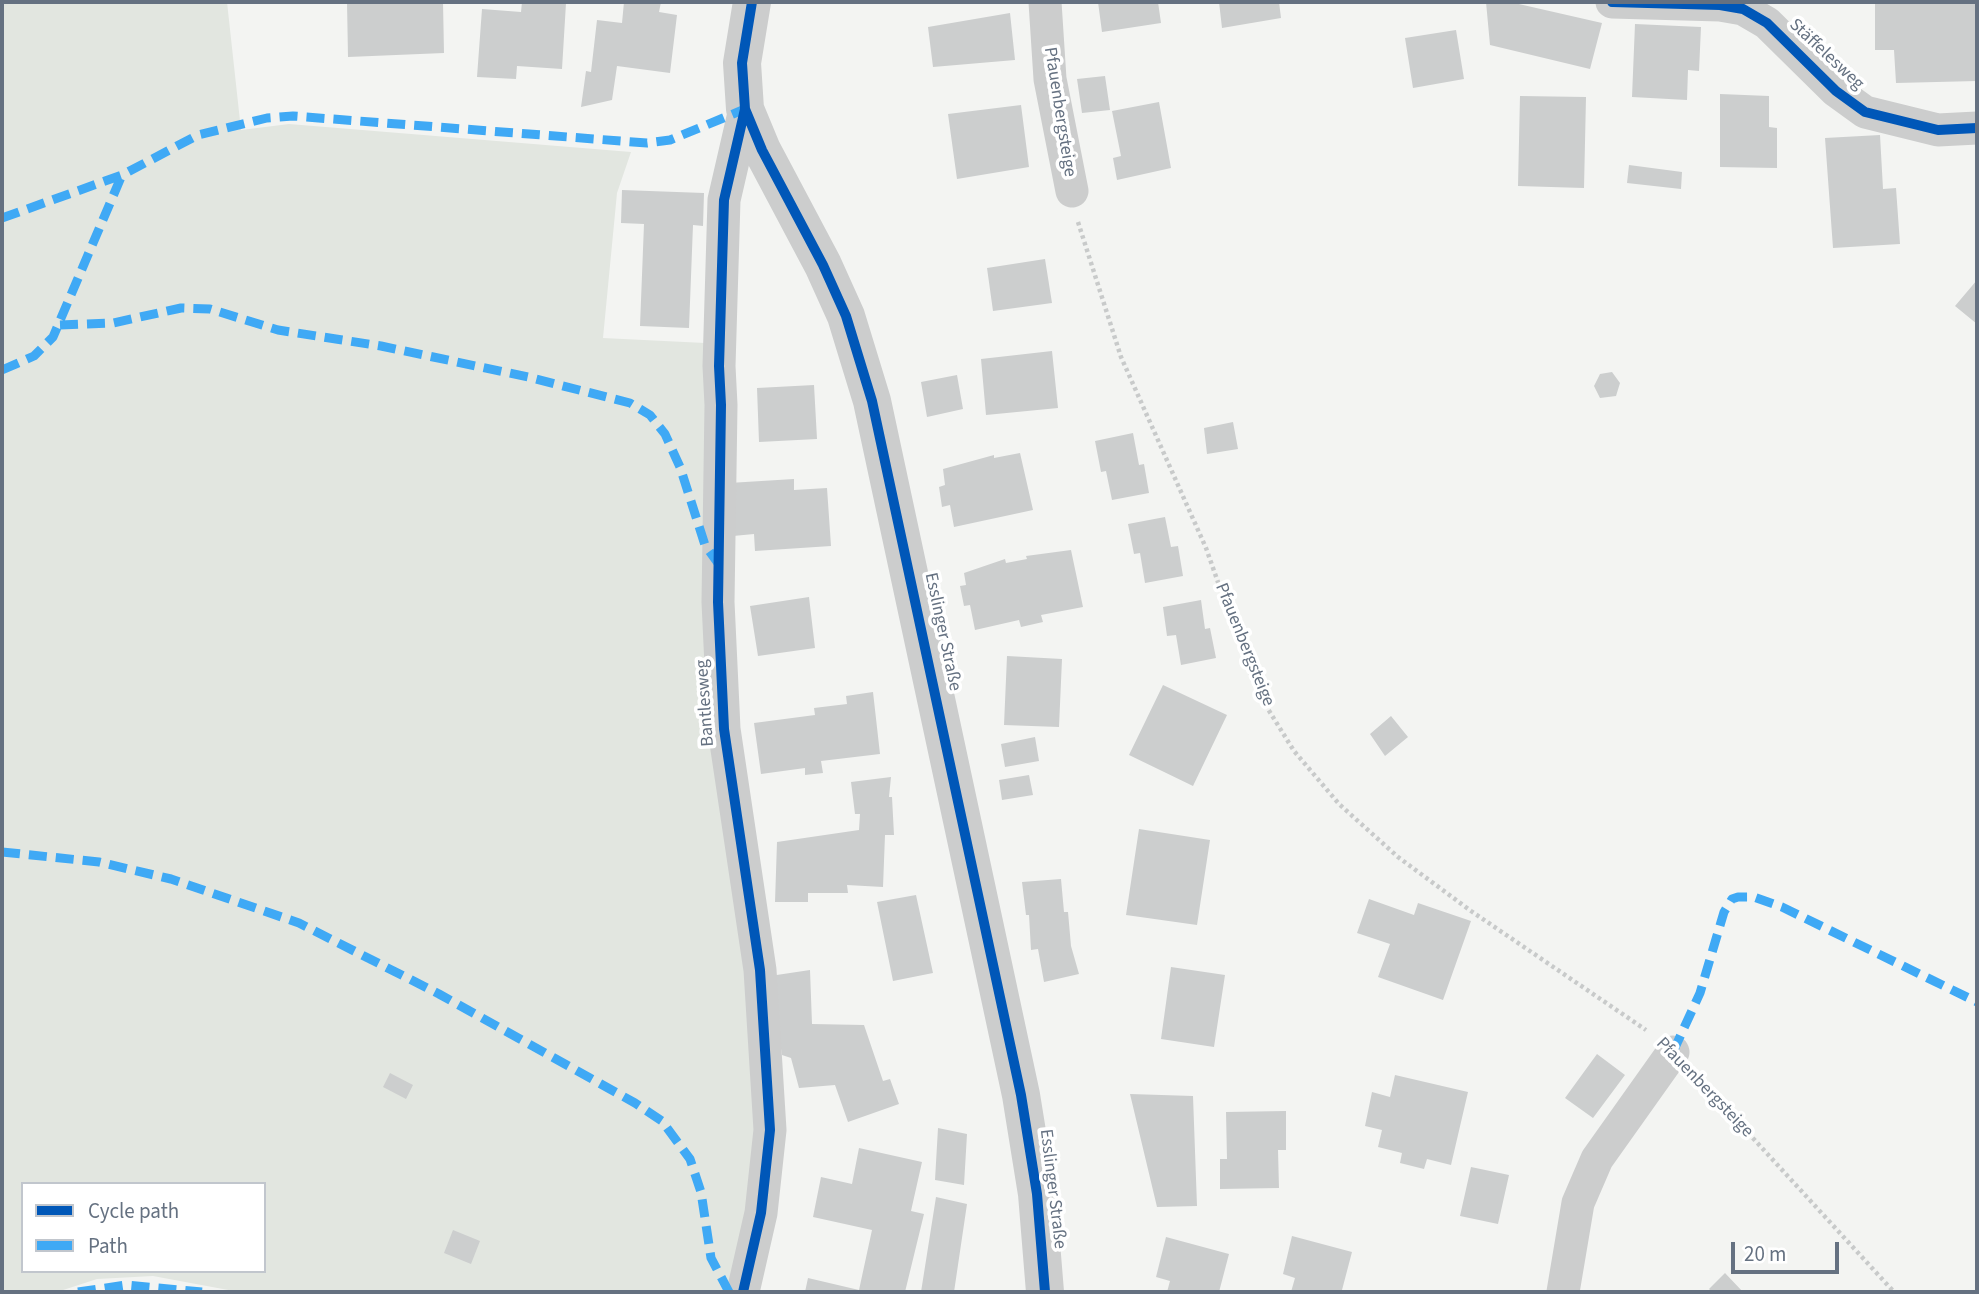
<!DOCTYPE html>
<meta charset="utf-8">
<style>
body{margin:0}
#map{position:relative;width:1979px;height:1294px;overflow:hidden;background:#f3f4f2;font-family:"Source Sans 3",sans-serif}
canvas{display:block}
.frame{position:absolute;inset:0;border:4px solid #657181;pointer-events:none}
.legend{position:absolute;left:21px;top:1182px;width:245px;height:91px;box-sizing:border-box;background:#fff;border:2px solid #c1c6cd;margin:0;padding:9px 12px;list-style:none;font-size:21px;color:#657181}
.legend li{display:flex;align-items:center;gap:14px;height:35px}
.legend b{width:35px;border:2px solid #c1c6cd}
.scale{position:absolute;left:1731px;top:1242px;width:108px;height:32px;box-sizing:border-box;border:4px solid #657181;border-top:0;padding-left:9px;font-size:21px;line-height:24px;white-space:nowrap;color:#657181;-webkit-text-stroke:5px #fff;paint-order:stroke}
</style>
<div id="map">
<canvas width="1979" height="1294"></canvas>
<div class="frame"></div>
<ul class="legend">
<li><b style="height:9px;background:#0057b8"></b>Cycle path</li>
<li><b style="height:9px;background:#3fa9f5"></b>Path</li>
</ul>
<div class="scale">20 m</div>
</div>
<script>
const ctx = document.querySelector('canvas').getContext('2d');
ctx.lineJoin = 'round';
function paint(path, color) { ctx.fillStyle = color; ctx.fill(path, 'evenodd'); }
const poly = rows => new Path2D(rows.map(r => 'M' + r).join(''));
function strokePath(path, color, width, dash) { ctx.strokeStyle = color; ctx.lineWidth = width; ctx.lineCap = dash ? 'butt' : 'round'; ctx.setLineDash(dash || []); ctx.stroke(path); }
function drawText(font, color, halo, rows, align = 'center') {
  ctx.font = font + ' "Source Sans 3",sans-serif'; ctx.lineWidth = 7; ctx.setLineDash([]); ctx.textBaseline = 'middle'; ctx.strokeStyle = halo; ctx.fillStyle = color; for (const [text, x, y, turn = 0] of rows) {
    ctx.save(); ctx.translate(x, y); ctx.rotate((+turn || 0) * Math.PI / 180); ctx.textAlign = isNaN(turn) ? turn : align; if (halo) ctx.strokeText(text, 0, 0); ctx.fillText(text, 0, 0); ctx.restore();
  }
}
paint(poly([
 [2,2,227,2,241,130,289,124,631,152,617,193,603,338,705,343,761,1106,734,1292,239,1292,153,1276,97,1279,57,1292,2,1292],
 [23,1184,264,1184,264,1271,23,1271]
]), '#e2e6e0');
paint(poly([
 [347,2,443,2,444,53,348,57],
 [522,2,566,3,562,69,517,66,516,79,477,77,482,9,521,12],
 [624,2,661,2,659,12,677,15,670,73,617,66,612,100,581,107,586,71,591,72,597,20,622,23],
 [1098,2,1158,2,1161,23,1102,32],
 [1219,2,1279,2,1281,18,1222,28],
 [1486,2,1510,2,1602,23,1590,69,1490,45],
 [1875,2,1977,2,1977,81,1896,83,1894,50,1875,50],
 [1010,13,1015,60,933,67,928,27],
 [1635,24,1701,27,1699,71,1688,70,1687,100,1632,97],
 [1456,30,1464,79,1413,88,1405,38],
 [1105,76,1110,110,1082,113,1077,79],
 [1720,94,1769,96,1769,127,1777,128,1777,168,1720,167],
 [1520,96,1586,97,1584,188,1518,186],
 [1159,102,1171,168,1117,180,1113,158,1121,156,1112,111],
 [1021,105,1029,167,957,179,948,114],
 [1880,135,1883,189,1896,188,1900,244,1833,248,1825,138],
 [1629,165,1682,172,1681,189,1627,183],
 [622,190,704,193,703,226,693,225,689,328,640,326,644,224,621,223],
 [1045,259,1052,303,993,311,987,268],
 [1977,280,1977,324,1955,306],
 [1052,351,1058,408,986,415,981,359],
 [1612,372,1620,383,1616,396,1600,398,1594,386,1600,374],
 [957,375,963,409,927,417,921,382],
 [814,385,817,439,759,442,757,388],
 [1233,422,1238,449,1207,454,1204,428],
 [1133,433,1139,465,1144,464,1149,493,1112,500,1106,471,1101,472,1095,441],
 [1020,453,1033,510,954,527,950,505,942,507,939,487,945,485,943,469,994,455,994,458],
 [794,479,794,490,827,488,831,546,755,551,754,534,733,536,729,483],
 [1165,517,1171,547,1178,546,1183,576,1145,583,1140,553,1134,554,1128,524],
 [1071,550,1083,607,1041,615,1043,622,1021,627,1019,620,975,630,970,605,964,606,960,586,966,585,964,573,1005,559,1006,563,1027,559,1026,556],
 [809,597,815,648,758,656,750,606],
 [1201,600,1205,629,1210,628,1216,658,1181,665,1176,635,1167,636,1163,607],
 [1007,656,1062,659,1059,727,1004,725],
 [1163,685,1227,715,1193,786,1129,755],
 [873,692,880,754,821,761,823,773,805,775,805,768,761,774,754,723,815,715,814,708,847,704,846,696],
 [1391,716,1408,737,1385,756,1370,734],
 [1035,737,1039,761,1005,767,1001,744],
 [1029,775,1033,795,1002,800,999,780],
 [891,777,889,797,892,797,894,835,885,835,883,887,847,885,848,893,808,893,808,902,775,902,777,842,859,830,860,814,855,814,851,782],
 [1139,829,1210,840,1197,925,1126,915],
 [1061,879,1064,912,1068,912,1071,946,1079,974,1044,982,1038,949,1031,950,1029,915,1026,915,1022,882],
 [916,895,933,973,893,981,877,902],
 [1369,899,1414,915,1418,903,1471,921,1443,1000,1378,977,1390,944,1357,933],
 [1171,967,1225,975,1214,1047,1161,1039],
 [810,970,812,1024,864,1025,883,1081,890,1079,899,1104,848,1122,835,1085,799,1088,791,1058,782,1055,770,976],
 [1597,1054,1625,1075,1593,1118,1565,1098],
 [390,1073,413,1085,406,1099,383,1087],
 [1395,1075,1468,1092,1451,1165,1427,1159,1424,1169,1400,1163,1402,1153,1378,1147,1382,1130,1365,1126,1372,1092,1390,1097],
 [1130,1094,1193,1096,1197,1206,1157,1207],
 [1286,1111,1286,1150,1278,1150,1279,1188,1220,1189,1220,1159,1227,1159,1226,1112],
 [938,1128,967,1134,964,1185,935,1180],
 [859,1148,922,1162,911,1211,924,1214,905,1292,805,1292,808,1278,859,1290,872,1230,813,1217,821,1177,852,1184],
 [1471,1167,1509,1175,1498,1224,1460,1216],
 [936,1197,967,1204,954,1292,921,1292],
 [453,1230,480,1241,471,1264,444,1253],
 [1292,1236,1352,1252,1342,1290,1349,1292,1291,1292,1295,1278,1283,1274],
 [1166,1237,1229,1254,1219,1292,1167,1292,1170,1281,1156,1277],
 [1725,1273,1743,1292,1712,1292,1709,1289]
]), '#cccece');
strokePath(poly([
 [1078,222,1121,357,1206,548,1247,665,1263,701,1294,751,1339,804,1398,857,1471,911,1646,1030],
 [1696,1076,1894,1292]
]), '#c8caca', 4.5, [3.5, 3.5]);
strokePath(poly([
 [1045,2,1050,79,1072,191],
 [1612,2,1720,5,1743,9,1767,23,1836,91,1865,112,1938,130,1977,128],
 [743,1292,761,1213,770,1130,760,970,724,729,718,602,721,405,719,366,724,200,745,109],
 [1563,1292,1578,1203,1597,1159,1673,1052]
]), '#cccdcd', 33);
strokePath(poly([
 [752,2,742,63,745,109,762,150,823,265,846,316,872,401,1021,1095,1037,1194,1045,1292]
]), '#cccdcd', 38);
strokePath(poly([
 [2,218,122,175,198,135,267,118,293,116,647,143,670,140,745,109],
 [60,325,113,323,181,308,210,309,278,330,381,346,528,377,630,403,650,415,665,434,680,467,705,545,718,563],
 [2,370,34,356,53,337,122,175],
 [2,852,99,862,171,879,299,923,439,994,635,1103,662,1121,690,1159,701,1192,711,1258,729,1292],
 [1673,1052,1700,993,1724,912,1732,899,1738,897,1754,897,1782,907,1977,1002],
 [78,1292,126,1285,202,1292]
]), '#3fa9f5', 9, [18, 9]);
strokePath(poly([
 [752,2,742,63,745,109,762,150,823,265,846,316,872,401,1021,1095,1037,1194,1045,1292],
 [1612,2,1720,5,1743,9,1767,23,1836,91,1865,112,1938,130,1977,128],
 [743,1292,761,1213,770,1130,760,970,724,729,718,602,721,405,719,366,724,200,745,109]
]), '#0057b8', 10);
drawText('18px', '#657181', '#fff', [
 ["Stäffelesweg",1826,55,43],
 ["Pfauenbergsteige",1059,112,81],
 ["Esslinger Straße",942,632,78],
 ["Pfauenbergsteige",1244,645,68],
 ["Bantlesweg",706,703,-94],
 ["Pfauenbergsteige",1704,1088,46],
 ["Esslinger Straße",1052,1189,83]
]);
</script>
